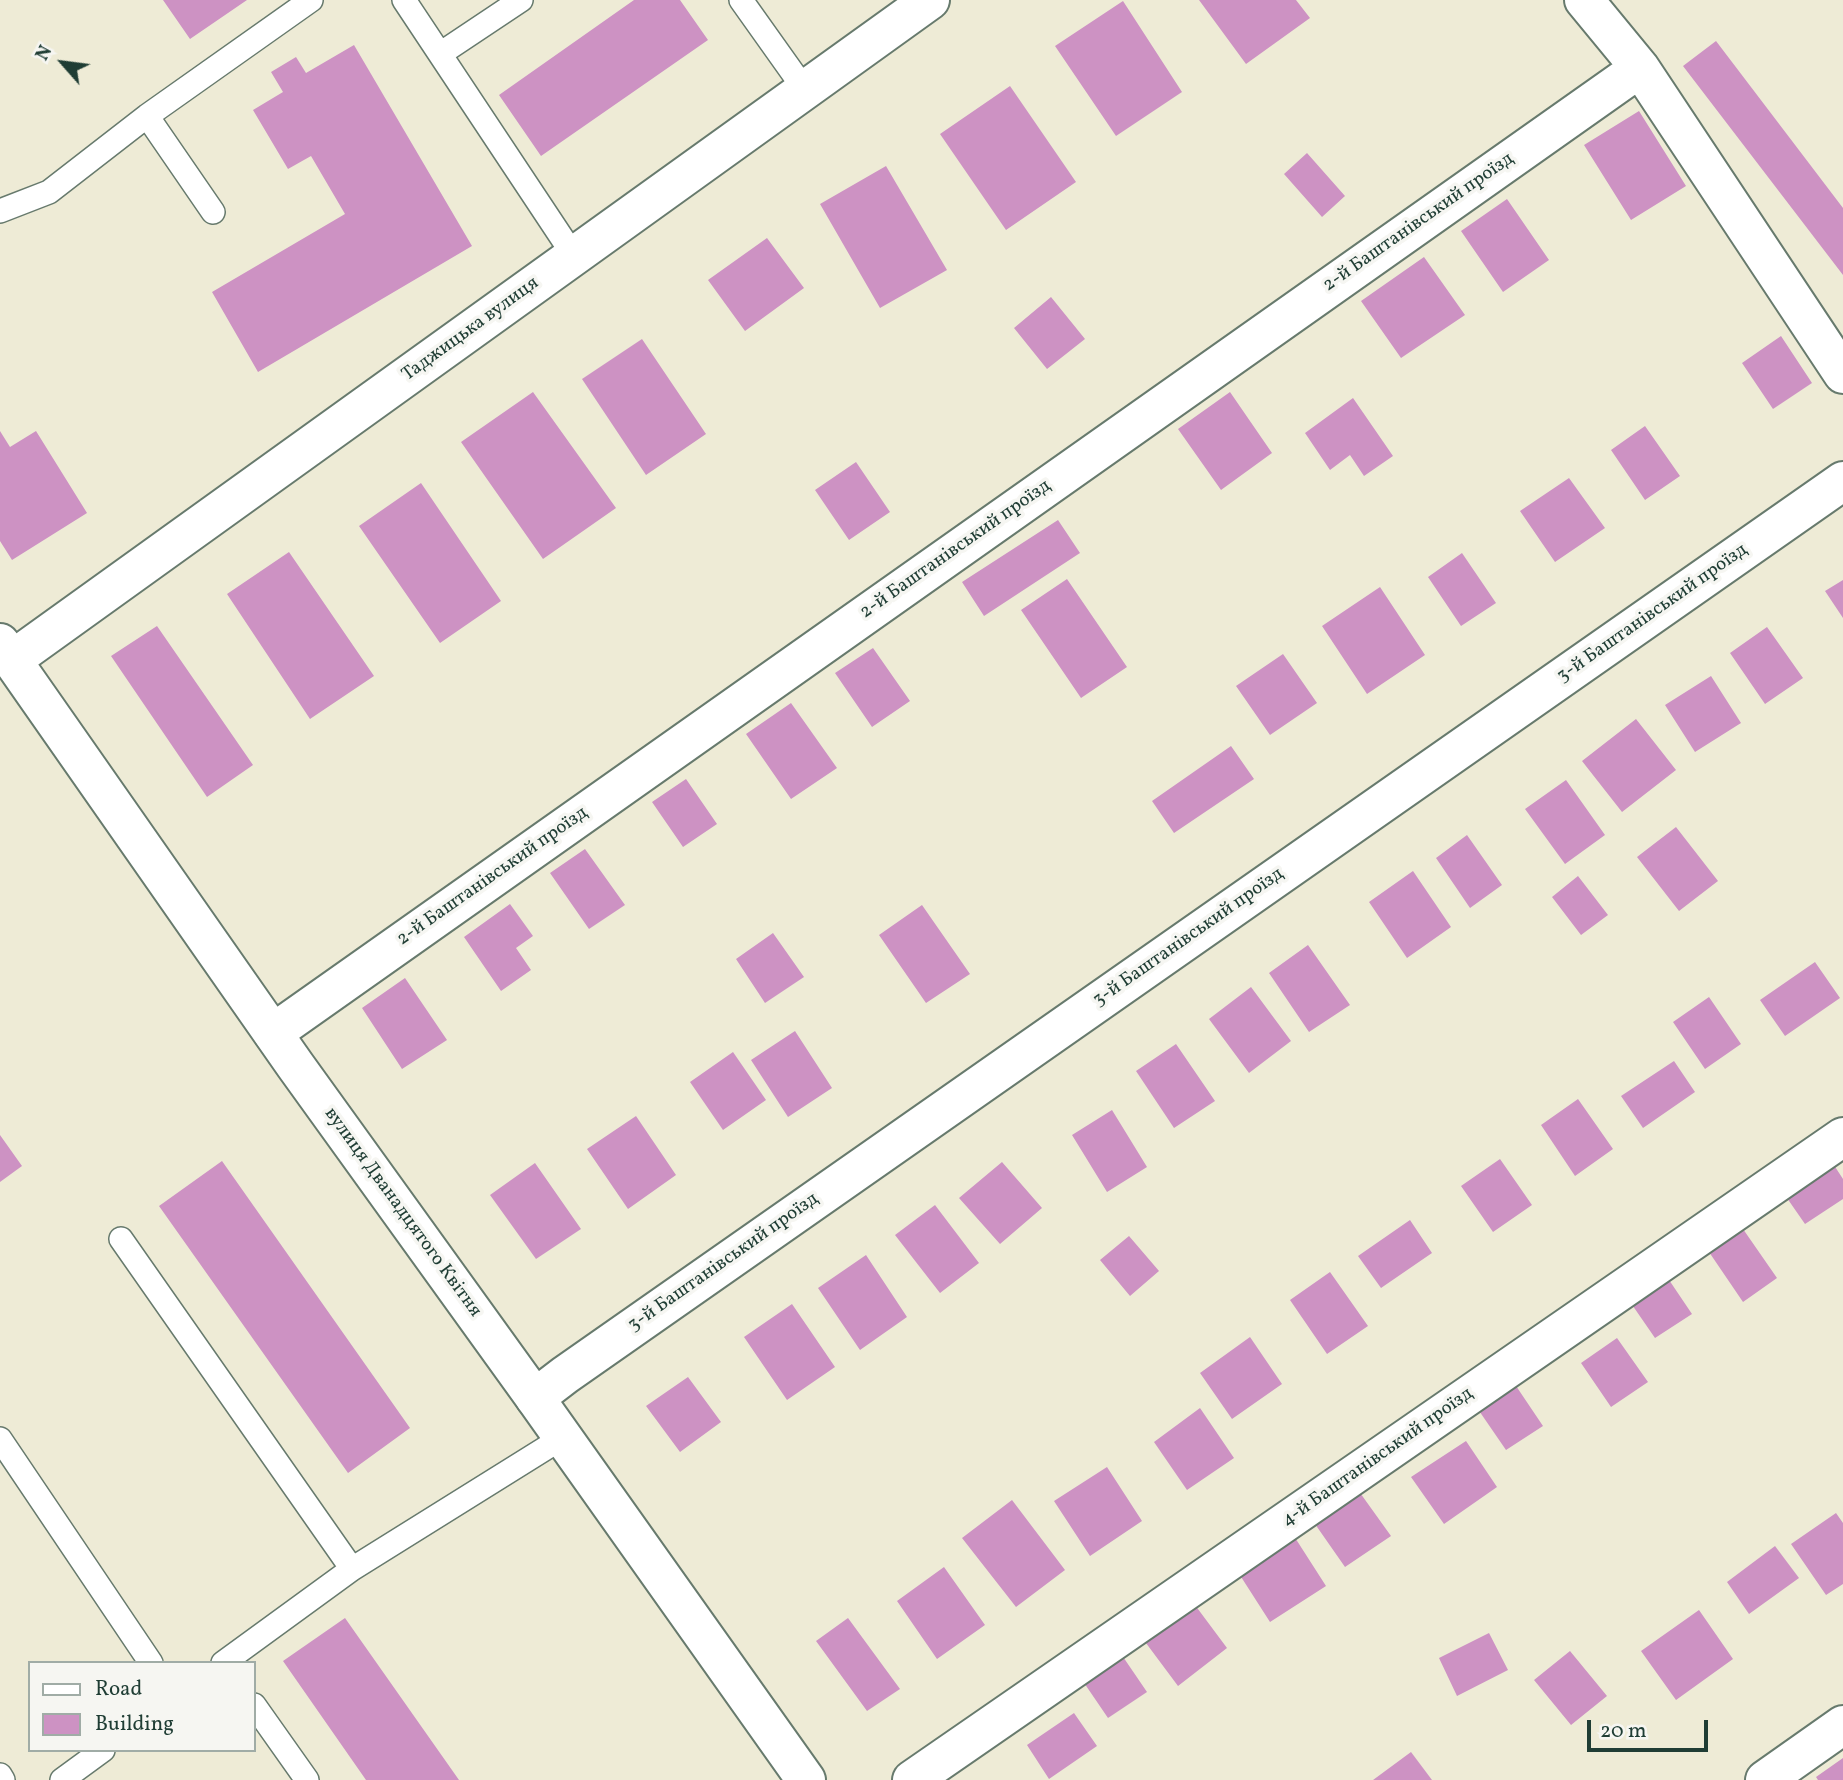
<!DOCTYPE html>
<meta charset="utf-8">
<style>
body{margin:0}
#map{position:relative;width:1843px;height:1780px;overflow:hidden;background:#eeebd6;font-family:Vollkorn,serif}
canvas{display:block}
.legend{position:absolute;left:28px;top:1661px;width:228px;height:91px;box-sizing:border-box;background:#f6f6f2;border:2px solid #a0aca6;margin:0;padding:9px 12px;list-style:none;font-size:21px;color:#1f3d34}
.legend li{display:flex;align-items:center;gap:14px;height:35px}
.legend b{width:35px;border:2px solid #a0aca6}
.north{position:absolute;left:28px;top:28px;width:70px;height:70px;-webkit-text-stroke:5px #f6f6f2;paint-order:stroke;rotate:298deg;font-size:19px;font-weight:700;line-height:28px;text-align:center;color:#1f3d34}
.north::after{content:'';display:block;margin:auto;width:24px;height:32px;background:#1f3d34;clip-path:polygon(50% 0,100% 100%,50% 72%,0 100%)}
.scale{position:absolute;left:1587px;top:1720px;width:121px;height:32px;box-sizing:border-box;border:4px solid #1f3d34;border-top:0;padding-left:9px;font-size:21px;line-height:24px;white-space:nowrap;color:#1f3d34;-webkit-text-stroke:5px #f6f6f2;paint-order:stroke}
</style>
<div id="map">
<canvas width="1843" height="1780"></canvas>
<ul class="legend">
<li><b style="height:9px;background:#fff"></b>Road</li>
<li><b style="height:19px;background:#cd92c3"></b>Building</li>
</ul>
<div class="north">N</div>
<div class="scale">20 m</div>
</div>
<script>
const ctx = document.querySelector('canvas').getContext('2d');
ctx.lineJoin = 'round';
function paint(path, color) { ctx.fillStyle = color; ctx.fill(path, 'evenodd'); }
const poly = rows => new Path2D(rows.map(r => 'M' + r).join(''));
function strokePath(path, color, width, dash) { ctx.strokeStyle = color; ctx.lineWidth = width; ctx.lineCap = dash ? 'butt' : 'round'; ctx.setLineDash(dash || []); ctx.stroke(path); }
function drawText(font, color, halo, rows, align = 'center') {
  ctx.font = font + ' Vollkorn,serif'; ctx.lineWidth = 7; ctx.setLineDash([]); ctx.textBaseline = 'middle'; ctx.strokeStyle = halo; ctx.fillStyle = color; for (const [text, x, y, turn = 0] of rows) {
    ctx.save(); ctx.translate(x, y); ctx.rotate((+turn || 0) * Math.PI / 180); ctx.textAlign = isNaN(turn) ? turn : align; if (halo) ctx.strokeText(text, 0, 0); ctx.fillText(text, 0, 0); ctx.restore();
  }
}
paint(poly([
 [163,0,247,0,190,39],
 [634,0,680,0,708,40,541,156,499,95],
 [1199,0,1296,0,1310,18,1246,64],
 [1123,1,1182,92,1116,136,1055,46],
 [1716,41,1843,208,1843,275,1683,66],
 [354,45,472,246,258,372,212,292,345,214,311,156,288,169,253,110,283,92,271,72,296,57,306,73],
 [1010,86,1076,182,1006,230,940,134],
 [1639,111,1686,186,1631,220,1584,145],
 [1307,153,1345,196,1322,217,1284,174],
 [886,166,947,270,880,308,820,204],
 [1507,199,1549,260,1503,292,1461,231],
 [767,238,804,288,745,331,708,280],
 [1424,257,1465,315,1401,358,1361,301],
 [1051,297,1085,339,1047,369,1014,328],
 [1781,336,1812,383,1773,409,1742,363],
 [642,339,706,434,646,475,582,379],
 [533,392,616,508,543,559,461,442],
 [1230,392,1272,453,1221,490,1178,429],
 [1353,398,1393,456,1364,476,1350,455,1330,470,1305,433],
 [1645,426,1680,476,1645,500,1611,450],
 [0,431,10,447,36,431,87,513,12,560,0,541],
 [856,462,890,512,849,540,815,490],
 [1569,478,1605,528,1555,562,1520,511],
 [421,483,501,601,440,643,359,526],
 [1058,520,1080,553,984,616,962,582],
 [289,552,374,676,310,719,227,594],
 [1462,553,1496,603,1461,626,1428,577],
 [1067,579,1127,667,1081,698,1021,610],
 [1843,580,1843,618,1825,591],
 [1380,587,1425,655,1367,694,1322,626],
 [157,626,253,765,207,797,111,656],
 [1767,627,1803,678,1765,704,1730,653],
 [873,648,910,701,872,727,835,673],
 [1283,654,1317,703,1270,735,1236,686],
 [1711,676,1741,723,1695,752,1665,705],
 [791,703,837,768,791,799,746,734],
 [1636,719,1676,770,1622,812,1582,761],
 [1231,746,1254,779,1174,833,1152,801],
 [686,779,717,824,683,847,652,802],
 [1566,780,1605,835,1565,864,1525,809],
 [1676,827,1718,881,1679,911,1637,857],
 [1467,835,1502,885,1470,908,1436,858],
 [585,849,625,905,589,929,550,873],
 [1413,871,1451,927,1407,958,1369,902],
 [1578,876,1608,915,1581,935,1552,897],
 [510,904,533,936,516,948,531,970,501,991,464,937],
 [922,905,970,974,926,1003,879,935],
 [773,933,804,977,765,1003,736,959],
 [1308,945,1350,1005,1309,1032,1269,973],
 [1815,962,1840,998,1785,1036,1760,1000],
 [405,978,447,1040,402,1069,362,1008],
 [1251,987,1291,1041,1249,1073,1209,1019],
 [1709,997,1741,1044,1705,1069,1673,1022],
 [795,1031,832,1088,788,1117,751,1060],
 [1176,1044,1215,1101,1174,1128,1136,1071],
 [733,1052,766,1100,723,1130,690,1082],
 [1674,1061,1695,1092,1643,1128,1621,1096],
 [1578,1099,1613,1149,1575,1176,1541,1125],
 [1112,1110,1147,1167,1107,1192,1072,1135],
 [636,1116,676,1175,628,1209,587,1149],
 [0,1135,22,1166,0,1182],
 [1828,1156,1843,1179,1843,1199,1805,1224,1780,1188],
 [1500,1159,1532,1205,1493,1232,1461,1186],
 [222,1161,410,1428,348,1473,159,1206],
 [1002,1162,1042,1208,1000,1244,959,1198],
 [535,1163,581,1229,536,1259,490,1195],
 [935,1205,979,1263,940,1293,895,1235],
 [1410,1220,1432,1253,1381,1288,1358,1256],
 [1743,1229,1777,1278,1743,1302,1709,1252],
 [1129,1236,1159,1271,1130,1296,1100,1260],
 [866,1255,907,1317,860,1350,818,1288],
 [1663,1271,1692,1314,1655,1338,1626,1296],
 [1330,1272,1368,1326,1327,1354,1290,1300],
 [792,1304,835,1367,787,1400,744,1337],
 [1250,1337,1282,1384,1232,1419,1200,1373],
 [1617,1338,1648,1382,1611,1407,1581,1363],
 [688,1377,721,1422,680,1452,646,1406],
 [1510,1377,1543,1426,1506,1450,1473,1402],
 [1200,1408,1234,1458,1187,1490,1154,1442],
 [1466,1441,1497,1487,1444,1524,1411,1477],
 [1107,1467,1142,1521,1090,1556,1054,1501],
 [1353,1483,1391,1536,1345,1567,1308,1514],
 [1012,1500,1065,1570,1016,1607,962,1538],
 [1836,1513,1843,1523,1843,1584,1826,1595,1791,1544],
 [1292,1533,1326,1586,1270,1622,1236,1569],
 [1775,1546,1799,1578,1749,1614,1727,1582],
 [944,1567,985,1625,937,1659,897,1601],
 [1189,1597,1227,1648,1178,1686,1140,1635],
 [1699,1610,1733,1659,1676,1700,1641,1651],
 [345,1618,459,1780,366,1780,283,1661],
 [848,1618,900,1689,867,1711,816,1641],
 [1489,1633,1508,1670,1457,1696,1439,1658],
 [1117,1648,1147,1692,1108,1718,1078,1674],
 [1570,1651,1607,1696,1571,1725,1534,1680],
 [1074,1713,1097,1746,1049,1779,1027,1745],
 [1411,1752,1432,1780,1373,1780],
 [1843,1758,1843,1780,1818,1780,1816,1777]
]), '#cd92c3');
const service = poly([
 [404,0,574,256],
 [741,0,805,90],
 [440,54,521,0],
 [147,116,213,212],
 [0,211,49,192,147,116,311,0],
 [121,1239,352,1569],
 [0,1439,151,1663],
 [223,1663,352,1569,562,1438],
 [254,1705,307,1780],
 [0,1775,3,1780],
 [62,1780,103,1750]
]);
const minor = poly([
 [1584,0,1640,68,1843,374],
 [12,660,930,0],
 [273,1033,1640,68],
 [535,1398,565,1375,1843,481],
 [912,1780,1843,1137],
 [1765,1780,1843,1725]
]);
const tertiary = poly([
 [0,643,295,1065,535,1398,806,1780]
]);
strokePath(service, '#677a6d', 26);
strokePath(minor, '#677a6d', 42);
strokePath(tertiary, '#677a6d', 42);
strokePath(service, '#fff', 23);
strokePath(minor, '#fff', 38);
strokePath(tertiary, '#fff', 38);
drawText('19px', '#1f3d34', '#f6f6f2', [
 ["2-й Баштанівський проїзд",1419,223,-35],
 ["Таджицька вулиця",471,330,-36],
 ["2-й Баштанівський проїзд",956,550,-35],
 ["3-й Баштанівський проїзд",1653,614,-35],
 ["2-й Баштанівський проїзд",493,877,-35],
 ["3-й Баштанівський проїзд",1189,938,-35],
 ["вулиця Дванадцятого Квітня",402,1213,54],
 ["3-й Баштанівський проїзд",724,1263,-35],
 ["4-й Баштанівський проїзд",1378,1458,-35]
]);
</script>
